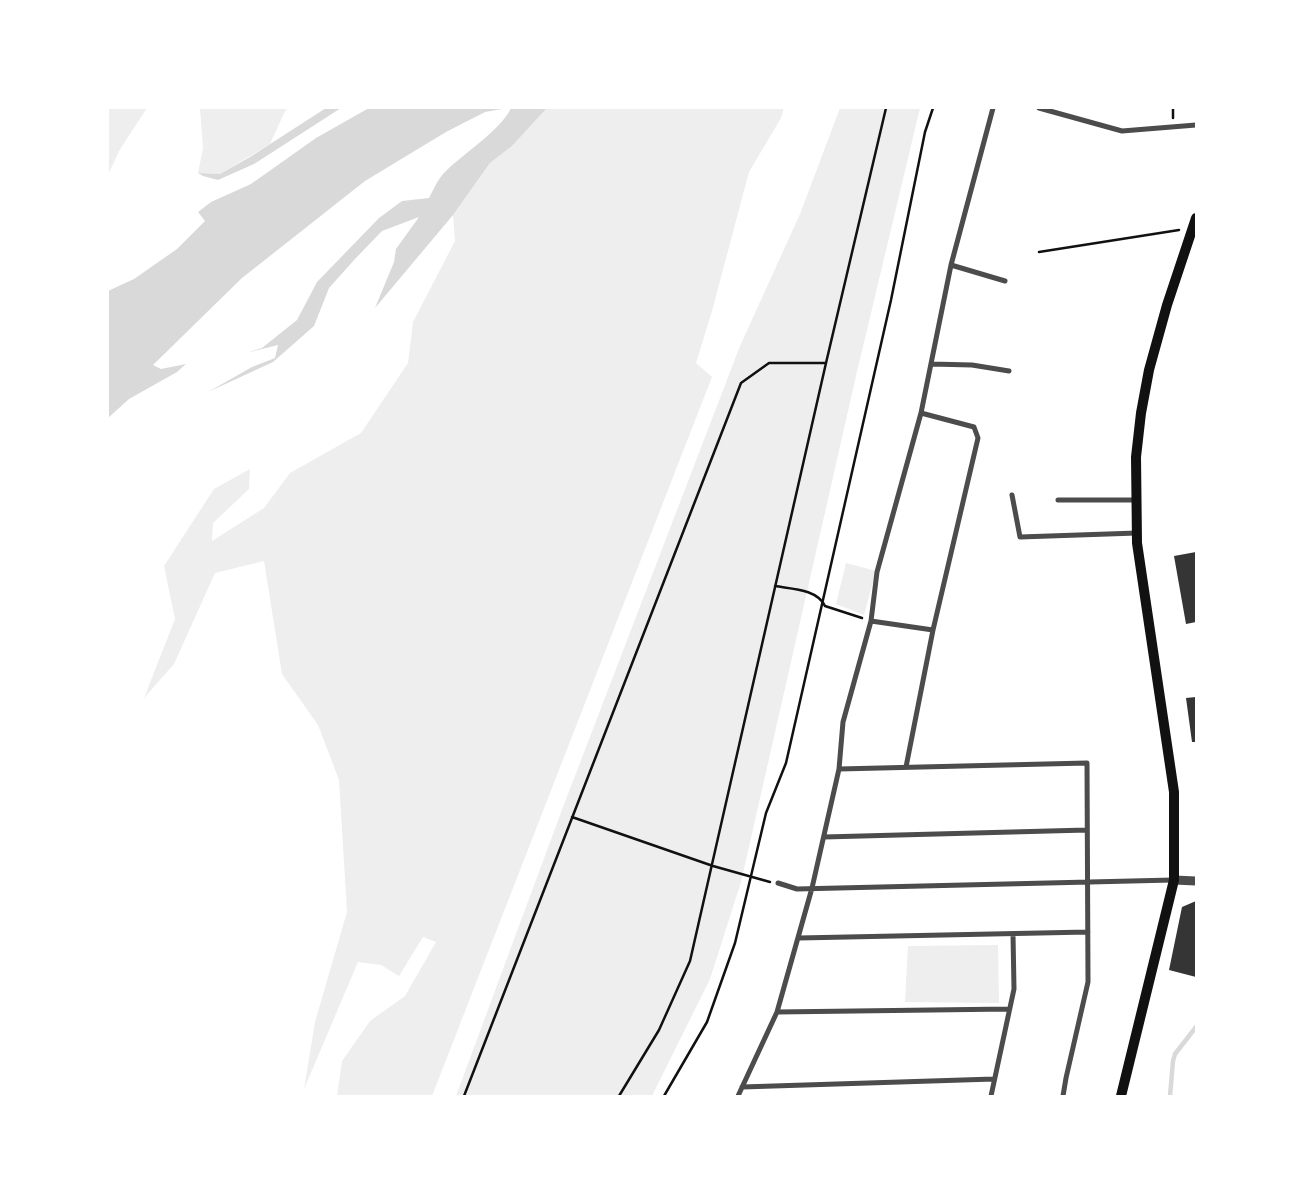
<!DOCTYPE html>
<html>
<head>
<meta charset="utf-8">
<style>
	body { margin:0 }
	#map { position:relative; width:1304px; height:1204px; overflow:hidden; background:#fff; font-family:"Public Sans",sans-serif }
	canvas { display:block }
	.frame { position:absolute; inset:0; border:109px solid #fff; pointer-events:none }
</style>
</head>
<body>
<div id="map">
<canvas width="1304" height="1204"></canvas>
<div class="frame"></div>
</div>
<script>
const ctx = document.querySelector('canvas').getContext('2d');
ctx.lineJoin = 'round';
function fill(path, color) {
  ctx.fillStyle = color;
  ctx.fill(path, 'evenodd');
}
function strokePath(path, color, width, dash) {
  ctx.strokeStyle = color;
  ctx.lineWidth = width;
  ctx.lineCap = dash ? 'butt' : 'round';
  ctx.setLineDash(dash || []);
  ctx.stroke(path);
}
const green = new Path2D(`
	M 108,108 L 147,108 L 119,151 L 108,175 Z
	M 200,108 L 288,108 L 285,111 L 270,144 L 220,174 L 198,173 L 203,148 Z
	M 547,108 L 784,108 L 781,118 L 749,172 L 712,311 L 696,363 L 712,377 L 432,1096 L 337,1096 L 342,1061 L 370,1021 L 405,996 L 436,942 L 423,937 L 399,976 L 381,965 L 358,962 L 304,1089 L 315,1022 L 347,912 L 339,780 L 318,725 L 282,674 L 264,561 L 215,573 L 174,664 L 144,698 L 175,619 L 164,566 L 214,489 L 250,469 L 249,489 L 213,523 L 212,541 L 264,508 L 290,473 L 361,433 L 408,363 L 413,322 L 455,241 L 453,215 L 490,163 L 512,146 Z
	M 840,108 L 920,108 L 856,376 L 741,882 L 710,979 L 652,1096 L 456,1096 L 563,807 L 740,346 L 800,214 Z
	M 846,563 L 876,571 L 864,615 L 836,604 Z
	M 998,945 L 999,1003 L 905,1002 L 908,946 Z`);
const water = new Path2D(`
	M 326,108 L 341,108 L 254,164 L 218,180 L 203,176 L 198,173 L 220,174 L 250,157 Z
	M 369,108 L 508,108 L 485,112 L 446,132 L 365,181 L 242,278 L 153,365 L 161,369 L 186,364 L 177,372 L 129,399 L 108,418 L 108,291 L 134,279 L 177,249 L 205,221 L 198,212 L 211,202 L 251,184 L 316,138 Z
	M 511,108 L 547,108 L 512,146 L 490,163 L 453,215 L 375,308 L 394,262 L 396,249 L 419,217 L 382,231 L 355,259 L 329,288 L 314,326 L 273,362 L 208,392 L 252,367 L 275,358 L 278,345 L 246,353 L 262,348 L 297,320 L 317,282 L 379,218 L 402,201 L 429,198 C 434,189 438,178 446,171 C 464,153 501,130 511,108 Z`);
const stream = new Path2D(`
	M 1170,1096 L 1173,1061 L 1175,1054 L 1196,1027`);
const building = new Path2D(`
	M 1196,552 L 1196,622 L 1186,624 L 1174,556 Z
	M 1196,697 L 1196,742 L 1192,742 L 1186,698 Z
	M 1196,901 L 1196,977 L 1169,970 L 1182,907 Z`);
const path = new Path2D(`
	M 1173,108 L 1173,118
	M 1039,252 L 1179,230
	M 775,586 C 792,589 817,589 825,606 L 862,618
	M 572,817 L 713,866 L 770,882
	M 464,1096 L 741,383 L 769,363 L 826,363
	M 619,1096 L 659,1030 L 690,961 L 826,363 L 886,108
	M 664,1096 L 707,1022 L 735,943 L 766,813 L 786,763 L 891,300 L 925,132 L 933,108`);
const minor = new Path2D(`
	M 1039,108 L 1122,131 L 1196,125
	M 951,265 L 1005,281
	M 931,364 L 972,365 L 1009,371
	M 1012,495 L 1020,537 L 1137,533
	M 1058,500 L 1136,500
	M 871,621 L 933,630
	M 906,767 L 933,630 L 978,438 L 974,427 L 921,413
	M 839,769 L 1087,763 L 1088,982 L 1066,1078 L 1063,1096
	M 824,837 L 1087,830
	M 778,883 L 797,889 L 1173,880
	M 799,938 L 1088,932
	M 777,1012 L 1009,1009
	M 742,1087 L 994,1079
	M 738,1096 L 777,1012 L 812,888 L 839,769 L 843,722 L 871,621 L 877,572 L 921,413 L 951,265 L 993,108
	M 991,1096 L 1014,989 L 1013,934`);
const tertiary = new Path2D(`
	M 1174,880 L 1196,881`);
const secondary = new Path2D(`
	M 1121,1096 L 1174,880 L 1174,792 L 1137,543 L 1136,457 L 1141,413 L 1149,370 L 1167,305 L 1196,218`);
fill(green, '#eee');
fill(water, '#d9d9d9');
strokePath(stream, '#d9d9d9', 4.5);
fill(building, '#353535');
strokePath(path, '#111', 2.5);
strokePath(minor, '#4c4c4c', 5);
strokePath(tertiary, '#4c4c4c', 9);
strokePath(secondary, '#111', 10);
</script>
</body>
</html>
